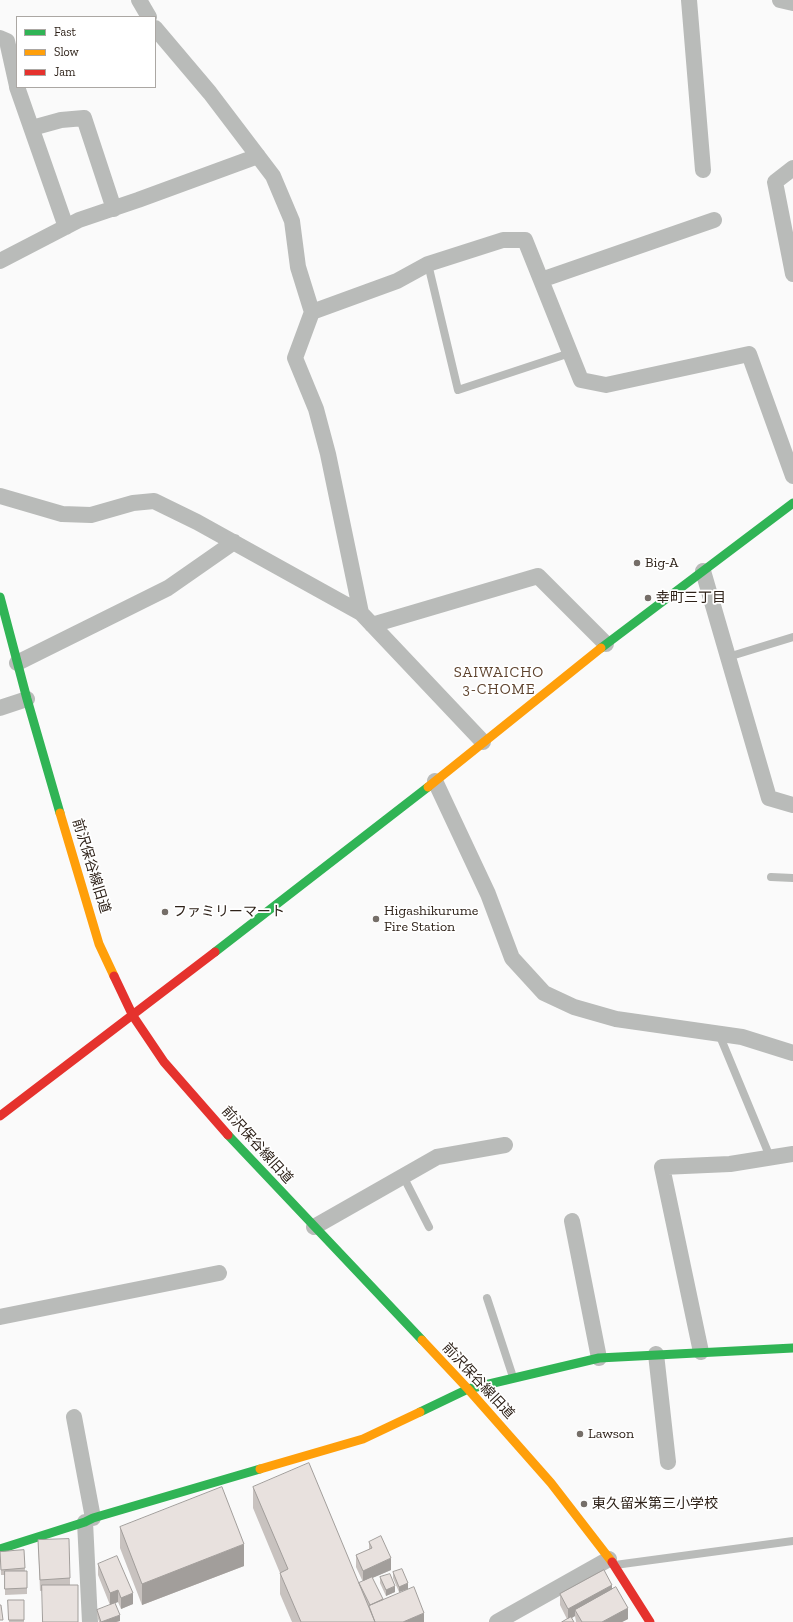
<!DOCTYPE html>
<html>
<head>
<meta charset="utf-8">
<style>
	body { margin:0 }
	#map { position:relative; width:793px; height:1622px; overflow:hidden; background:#fafafa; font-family:"Zilla Slab",serif }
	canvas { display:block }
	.legend { position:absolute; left:16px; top:16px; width:140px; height:72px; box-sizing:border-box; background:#fff; border:1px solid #aba7a3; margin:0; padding:5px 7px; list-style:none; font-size:12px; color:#2e2219 }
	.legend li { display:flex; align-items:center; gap:8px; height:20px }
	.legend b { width:20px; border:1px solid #aba7a3 }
</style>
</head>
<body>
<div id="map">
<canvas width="793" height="1622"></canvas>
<ul class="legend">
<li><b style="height:5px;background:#30b455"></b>Fast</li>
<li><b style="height:5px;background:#ff9f0a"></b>Slow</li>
<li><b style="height:5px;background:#e5322d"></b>Jam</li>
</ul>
</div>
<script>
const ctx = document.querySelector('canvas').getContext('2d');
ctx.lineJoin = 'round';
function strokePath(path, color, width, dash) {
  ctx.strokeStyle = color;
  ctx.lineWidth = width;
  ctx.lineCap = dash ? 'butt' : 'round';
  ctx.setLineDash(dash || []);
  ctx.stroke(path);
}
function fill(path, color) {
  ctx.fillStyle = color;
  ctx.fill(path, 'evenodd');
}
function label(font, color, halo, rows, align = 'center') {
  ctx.font = font + ' "Zilla Slab","Noto Sans JP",serif';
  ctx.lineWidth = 3.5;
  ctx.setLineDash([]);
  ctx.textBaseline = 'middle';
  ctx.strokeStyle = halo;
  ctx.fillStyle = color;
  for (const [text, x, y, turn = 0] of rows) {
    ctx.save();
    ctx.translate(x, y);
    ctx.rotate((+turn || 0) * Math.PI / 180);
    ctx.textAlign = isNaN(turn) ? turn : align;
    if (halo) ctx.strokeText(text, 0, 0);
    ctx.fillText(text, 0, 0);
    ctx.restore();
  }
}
const lane = new Path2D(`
	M 428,264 L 458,390 L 570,353
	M 728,657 L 793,637
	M 771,877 L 793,878
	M 719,1034 L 770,1157
	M 403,1176 L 429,1227
	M 487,1298 L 513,1377
	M 615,1565 L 793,1541`);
const street = new Path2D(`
	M 139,0 L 149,17
	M 689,0 L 703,170
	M 780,0 L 793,3
	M 155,28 L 210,93 L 273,176 L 292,221 L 298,267 L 312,312 L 295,358 L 316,409 L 328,454 L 361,613
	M 0,38 L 7,41 L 17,86
	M 17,87 L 66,227
	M 32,128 L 61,120 L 84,118 L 114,209
	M 793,168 L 775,182 L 793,274
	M 714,220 L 541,280 L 581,380 L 606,385 L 749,354 L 793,476
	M 0,261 L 79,220 L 138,200 L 258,156
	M 312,312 L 397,281 L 428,264 L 503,240 L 525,240 L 541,280
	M 0,496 L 62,514 L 91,515 L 133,503 L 154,501 L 197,522 L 361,613 L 483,742
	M 703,571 L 769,798 L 793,805
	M 372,625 L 538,576 L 606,644
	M 17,663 L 168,588 L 234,542
	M 0,708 L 27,699
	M 435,781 L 488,894 L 512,958 L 544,993 L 574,1007 L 616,1019 L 742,1037 L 793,1053
	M 572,1221 L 599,1358
	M 314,1227 L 437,1157 L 505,1145
	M 0,1317 L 219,1273
	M 701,1352 L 662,1167 L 730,1164 L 793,1154
	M 656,1354 L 668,1462
	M 74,1417 L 93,1518
	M 85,1522 L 90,1622
	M 497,1622 L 609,1559`);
const fast = new Path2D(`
	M 0,597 L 27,699 L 60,813
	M 601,648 L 793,503
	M 215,952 L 428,787
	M 228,1135 L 422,1340
	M 420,1412 L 468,1389 L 599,1358 L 793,1348
	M 0,1549 L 85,1522 L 93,1518 L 260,1469`);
const slow = new Path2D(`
	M 428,787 L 601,648
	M 60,813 L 99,944 L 114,976
	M 422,1340 L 468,1389 L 551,1483 L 612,1562
	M 260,1469 L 363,1439 L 420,1412`);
const jam = new Path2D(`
	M 114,976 L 133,1016 L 164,1062 L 228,1135
	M 0,1116 L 215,952
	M 612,1562 L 650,1622`);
const wall = new Path2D(`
	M 253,1487 L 359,1584 L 363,1582 L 356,1567 L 356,1555 L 369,1550 L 369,1542 L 391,1570 L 372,1578 L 383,1600 L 424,1622 L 292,1622 L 280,1594 L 280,1573 L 253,1508 Z
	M 120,1527 L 244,1566 L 142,1605 L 120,1548 Z
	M 38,1540 L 70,1578 L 70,1585 L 40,1591 Z
	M 24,1550 L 25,1571 L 27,1571 L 27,1594 L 5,1595 L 5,1575 L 1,1575 L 0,1552 Z
	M 98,1564 L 133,1604 L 121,1609 L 118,1602 L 110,1605 L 98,1575 Z
	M 393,1572 L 408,1589 L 399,1592 L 393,1578 Z
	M 380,1577 L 395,1592 L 386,1596 L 380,1583 Z
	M 612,1589 L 628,1619 L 622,1622 L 576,1622 L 575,1616 L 572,1618 L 567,1619 L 560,1605 L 560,1594 Z
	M 8,1600 L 24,1600 L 24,1622 L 9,1622 Z
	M 97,1610 L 120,1621 L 116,1622 L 99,1622 L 97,1615 Z`);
const shadedWall = new Path2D(`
	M 244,1544 L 244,1566 L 142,1605 L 142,1584 Z
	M 391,1558 L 391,1570 L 363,1582 L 363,1571 Z
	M 408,1583 L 408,1589 L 399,1592 L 399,1587 Z
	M 612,1585 L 612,1596 L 575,1610 L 575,1616 L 568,1620 L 568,1609 Z
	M 395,1586 L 395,1592 L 386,1596 L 386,1590 Z
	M 118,1590 L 118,1602 L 110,1605 L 110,1593 Z
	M 133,1593 L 133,1604 L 121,1609 L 121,1598 Z
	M 628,1608 L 628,1619 L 622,1622 L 602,1622 Z
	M 424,1613 L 424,1622 L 403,1622 Z
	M 120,1615 L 120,1621 L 116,1622 L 101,1622 Z`);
const building = new Path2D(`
	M 309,1463 L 375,1622 L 301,1622 L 280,1573 L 288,1569 L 253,1487 Z
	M 222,1487 L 244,1544 L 142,1584 L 120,1527 Z
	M 381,1536 L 391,1558 L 363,1571 L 356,1555 L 372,1548 L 369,1542 Z
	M 69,1539 L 70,1578 L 40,1580 L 38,1540 Z
	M 24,1550 L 25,1568 L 1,1570 L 0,1552 Z
	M 117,1556 L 133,1593 L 121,1598 L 118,1590 L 110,1593 L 98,1564 Z
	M 402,1569 L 408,1583 L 399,1587 L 393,1572 Z
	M 604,1570 L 612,1585 L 568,1609 L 560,1594 Z
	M 5,1571 L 27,1571 L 27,1588 L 5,1589 Z
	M 390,1574 L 395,1586 L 386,1590 L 380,1577 Z
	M 372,1577 L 383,1599 L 370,1605 L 359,1583 Z
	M 42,1585 L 78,1585 L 78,1622 L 43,1622 Z
	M 414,1587 L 424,1613 L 403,1622 L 375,1622 L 369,1606 Z
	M 616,1587 L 628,1608 L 602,1622 L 582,1622 L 575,1610 Z
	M 8,1600 L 24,1600 L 24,1620 L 9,1620 Z
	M 115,1603 L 120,1615 L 101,1622 L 97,1610 Z
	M 0,1605 L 1,1605 L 3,1620 L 0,1620 Z
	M 571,1617 L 574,1622 L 562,1622 Z`);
const markers = [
	[637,563,4,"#756e68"],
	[648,598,4,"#756e68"],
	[165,912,4,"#756e68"],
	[376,919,4,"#756e68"],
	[580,1434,4,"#756e68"],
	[584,1504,4,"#756e68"]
];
const poiNames = [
	["Big-A",645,563],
	["幸町三丁目",656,598],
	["Higashikurume",384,911],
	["Fire Station",384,927],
	["ファミリーマート",173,912],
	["Lawson",588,1434],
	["東久留米第三小学校",592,1504]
];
const streetNames = [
	["前沢保谷線旧道",91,866,73],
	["前沢保谷線旧道",257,1145,48],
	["前沢保谷線旧道",478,1381,47]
];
const neighbourhoodNames = [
	["SAIWAICHO",499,673],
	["3-CHOME",499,690]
];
strokePath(lane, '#b9bbb9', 8);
strokePath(street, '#b9bbb9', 16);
strokePath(fast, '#30b455', 9);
strokePath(slow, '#ff9f0a', 9);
strokePath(jam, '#e5322d', 9);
fill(wall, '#c8c2bf');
fill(shadedWall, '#a29e9b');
fill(building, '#e8e1de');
strokePath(building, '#a29e9b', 1);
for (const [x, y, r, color] of markers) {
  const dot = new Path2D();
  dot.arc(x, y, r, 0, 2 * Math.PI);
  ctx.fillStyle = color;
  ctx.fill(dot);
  strokePath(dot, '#fff', 1.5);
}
label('14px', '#2e2219', '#fff', poiNames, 'left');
label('14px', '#2e2219', '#fff', streetNames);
ctx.letterSpacing = '1px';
label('15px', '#5e432e', '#fff', neighbourhoodNames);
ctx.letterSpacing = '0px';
</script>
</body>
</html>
